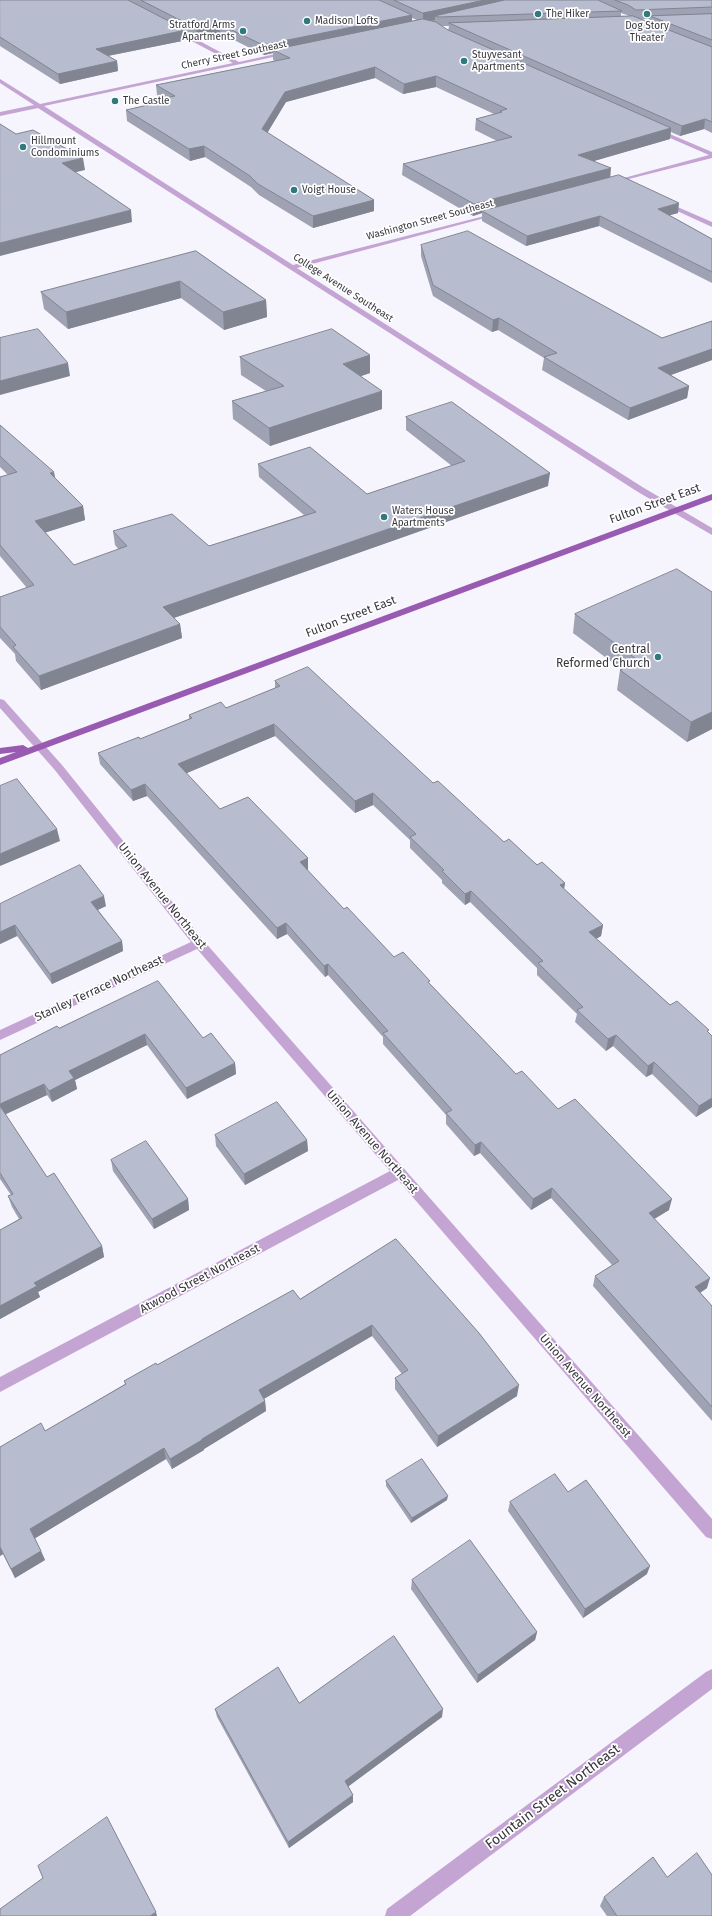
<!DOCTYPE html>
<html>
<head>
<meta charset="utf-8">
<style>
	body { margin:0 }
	canvas { display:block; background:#f6f4fc }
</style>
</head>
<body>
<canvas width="712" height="1916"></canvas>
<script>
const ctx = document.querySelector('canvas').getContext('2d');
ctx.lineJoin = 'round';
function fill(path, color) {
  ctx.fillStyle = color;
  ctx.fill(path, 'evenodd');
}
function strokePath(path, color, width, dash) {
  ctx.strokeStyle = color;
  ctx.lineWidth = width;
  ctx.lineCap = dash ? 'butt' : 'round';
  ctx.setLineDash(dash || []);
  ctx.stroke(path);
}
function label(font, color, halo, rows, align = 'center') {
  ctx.font = font + ' "Fira Sans",sans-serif';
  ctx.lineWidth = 3.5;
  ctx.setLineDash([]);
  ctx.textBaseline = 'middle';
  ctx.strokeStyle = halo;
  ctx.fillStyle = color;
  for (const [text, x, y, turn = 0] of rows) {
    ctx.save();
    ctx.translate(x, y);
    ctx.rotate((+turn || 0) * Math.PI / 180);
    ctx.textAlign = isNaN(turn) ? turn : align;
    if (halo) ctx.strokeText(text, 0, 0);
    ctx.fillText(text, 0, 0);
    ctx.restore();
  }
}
const minor = new Path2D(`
	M 171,28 L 175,28 L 239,62 L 289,51 L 292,53 L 44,106 L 293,265 L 500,212 L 500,214 L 297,268 L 644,488 L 712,528 L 712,535 L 638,492 L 38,108 L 0,116 L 0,112 L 34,105 L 0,83 L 0,79 L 40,104 L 233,63 L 171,30 Z
	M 654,129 L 658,129 L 712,152 L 712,158 L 609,184 L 609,182 L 709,155 L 654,131 Z
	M 662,202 L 666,202 L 712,222 L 712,227 L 662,204 Z
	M 0,699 L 4,700 L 62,765 L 203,940 L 712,1519 L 712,1539 L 706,1537 L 398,1180 L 0,1392 L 0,1377 L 390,1171 L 197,949 L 0,1040 L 0,1030 L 191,942 L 54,769 L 0,708 Z
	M 712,1669 L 712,1689 L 410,1916 L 385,1916 L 387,1909 L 706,1672 Z`);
const major = new Path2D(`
	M 712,494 L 712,500 L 0,765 L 0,758 L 16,752 L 0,754 L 0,748 L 23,745 L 28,748 Z`);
const wall = new Path2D(`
	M 0,0 L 712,0 L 712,133 L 704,129 L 680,136 L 671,132 L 670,139 L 593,161 L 610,178 L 678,213 L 669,215 L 712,239 L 712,283 L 599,226 L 526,246 L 482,221 L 482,213 L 473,216 L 402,175 L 403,164 L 497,141 L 475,130 L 476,119 L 494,114 L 436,87 L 403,94 L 375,78 L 286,102 L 267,133 L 374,200 L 374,211 L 313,228 L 259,195 L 251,187 L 205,157 L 190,161 L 127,121 L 126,110 L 144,106 L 144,103 L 163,99 L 157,95 L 156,85 L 275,61 L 273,60 L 273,53 L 264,55 L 220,33 L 197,38 L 186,33 L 187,40 L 108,56 L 117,61 L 118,71 L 60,84 L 0,46 ZM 621,13 L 627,15 L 629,16 L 621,16 ZM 412,18 L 417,20 L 412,21 ZM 641,19 L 649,19 L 649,22 ZM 442,26 L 449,26 L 448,31 Z
	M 421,245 L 662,338 L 712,321 L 712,360 L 671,375 L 689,386 L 687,398 L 628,420 L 542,370 L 544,358 L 498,330 L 492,332 L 433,296 L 421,256 Z
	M 196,251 L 266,300 L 267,317 L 224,330 L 181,298 L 68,329 L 44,309 L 41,292 Z
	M 240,357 L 370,373 L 361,376 L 382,409 L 270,446 L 233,419 L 232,401 L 266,391 L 241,375 Z
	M 406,417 L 548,486 L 174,618 L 180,624 L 182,638 L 41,690 L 16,661 L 15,654 L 0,638 L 0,597 L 27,588 L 0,556 L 0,477 L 8,475 L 0,467 L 0,425 L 83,506 L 85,520 L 45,532 L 74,565 L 119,550 L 115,545 L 113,531 L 209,546 L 304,515 L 259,477 L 258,464 L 367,494 L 452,466 L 406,430 Z
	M 712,592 L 712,729 L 687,742 L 617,690 L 620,670 L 621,669 L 573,633 L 575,614 Z
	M 275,681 L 433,783 L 504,842 L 565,883 L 564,889 L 603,925 L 601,936 L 596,939 L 670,1005 L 708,1032 L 712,1107 L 696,1117 L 652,1074 L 646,1077 L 613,1046 L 606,1051 L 575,1022 L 577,1014 L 537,975 L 537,968 L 470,902 L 465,905 L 442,883 L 442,880 L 410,848 L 410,840 L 373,805 L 355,813 L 275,736 L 186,773 L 220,809 L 308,858 L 308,870 L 307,870 L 344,909 L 394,957 L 430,984 L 516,1074 L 558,1109 L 669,1210 L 654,1219 L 707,1288 L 700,1293 L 712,1306 L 712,1421 L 593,1286 L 595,1276 L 612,1265 L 551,1198 L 531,1210 L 480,1153 L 474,1156 L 446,1124 L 446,1115 L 383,1044 L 383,1037 L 328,975 L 325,977 L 287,934 L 277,939 L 147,796 L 133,801 L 100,764 L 98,753 L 140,739 L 189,719 L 189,715 L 226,708 L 275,688 Z
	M 0,904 L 106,906 L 98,910 L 122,941 L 123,951 L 52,984 L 17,936 L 0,944 Z
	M 59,1028 L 203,1038 L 235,1063 L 236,1074 L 187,1099 L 147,1045 L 75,1080 L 77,1089 L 52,1102 L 47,1095 L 5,1114 L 47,1177 L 102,1246 L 104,1257 L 38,1292 L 40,1297 L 0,1319 L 0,1230 L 19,1219 L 12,1207 L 8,1196 L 11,1195 L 0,1179 L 0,1055 Z
	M 215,1135 L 307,1140 L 308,1151 L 245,1185 L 216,1146 Z
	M 111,1160 L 188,1199 L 189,1210 L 154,1229 L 113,1171 Z
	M 396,1239 L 517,1396 L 437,1447 L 395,1389 L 395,1378 L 402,1374 L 372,1336 L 264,1399 L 265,1401 L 266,1411 L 204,1449 L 204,1450 L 172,1469 L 166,1459 L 35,1538 L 45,1560 L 15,1578 L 3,1554 L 0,1556 L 0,1447 L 45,1431 L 125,1384 L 124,1381 L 300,1299 Z
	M 386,1481 L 447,1500 L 411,1523 L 386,1486 Z
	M 568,1492 L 647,1574 L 583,1618 L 508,1511 L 510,1502 Z
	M 412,1580 L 537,1632 L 535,1640 L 477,1683 L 411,1589 Z
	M 299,1703 L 442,1717 L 348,1786 L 353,1795 L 353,1802 L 289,1848 L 217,1717 L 215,1709 Z
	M 667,1877 L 712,1916 L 607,1916 L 600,1906 L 604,1897 Z`);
const shadedWall = new Path2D(`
	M 485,0 L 529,0 L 435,16 L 435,20 L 423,22 L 423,13 Z
	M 412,15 L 412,24 L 273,50 L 273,53 L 264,55 L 263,45 Z
	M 219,24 L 220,33 L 197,38 L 196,28 Z
	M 186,30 L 187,40 L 97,58 L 96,49 Z
	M 117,61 L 118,71 L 60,84 L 58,74 Z
	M 375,67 L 375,78 L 286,102 L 263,140 L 262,129 L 285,92 Z
	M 436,76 L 436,87 L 403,94 L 404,84 Z
	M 705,119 L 704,129 L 680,136 L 682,126 Z
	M 671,128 L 670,139 L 577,166 L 578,155 Z
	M 204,146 L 205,157 L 190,161 L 189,149 Z
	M 83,158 L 85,170 L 64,175 L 62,163 Z
	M 611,168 L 610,180 L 482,211 L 482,213 L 473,216 L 474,204 Z
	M 374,200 L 374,211 L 313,228 L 313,216 Z
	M 679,203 L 678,213 L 657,219 L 658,209 Z
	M 131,210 L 132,222 L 0,256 L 0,243 Z
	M 600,216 L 599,226 L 526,246 L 527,236 Z
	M 180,281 L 181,298 L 68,329 L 66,312 Z
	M 266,300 L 267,317 L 224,330 L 223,312 Z
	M 499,318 L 498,330 L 492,332 L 493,320 Z
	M 712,349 L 712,360 L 657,380 L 658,368 Z
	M 370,355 L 370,373 L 343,382 L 343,364 Z
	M 68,363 L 70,376 L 0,395 L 0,381 Z
	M 689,386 L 687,398 L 628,420 L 630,408 Z
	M 382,391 L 382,409 L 270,446 L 269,428 Z
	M 54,472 L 57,486 L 50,473 Z
	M 550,473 L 548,486 L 165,621 L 163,607 Z
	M 83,506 L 85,520 L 38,535 L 35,521 Z
	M 180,624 L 182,638 L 41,690 L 39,676 Z
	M 712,712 L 712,729 L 687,742 L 691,722 Z
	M 274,724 L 275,736 L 180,776 L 178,764 Z
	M 145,784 L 147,796 L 133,801 L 131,790 Z
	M 373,793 L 373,805 L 355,813 L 355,801 Z
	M 57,829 L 60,841 L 0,866 L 0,854 Z
	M 308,858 L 308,870 L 300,873 L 300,862 Z
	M 565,883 L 563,894 L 560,885 Z
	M 471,891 L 470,902 L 465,905 L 465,894 Z
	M 104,896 L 106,906 L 93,912 L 91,902 Z
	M 286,923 L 287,934 L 277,939 L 277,928 Z
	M 15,925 L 17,936 L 0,944 L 0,932 Z
	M 603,925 L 601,936 L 587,944 L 589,932 Z
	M 122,941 L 123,951 L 52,984 L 50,974 Z
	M 328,964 L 328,975 L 325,977 L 324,966 Z
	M 145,1034 L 147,1045 L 75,1080 L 77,1089 L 52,1102 L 49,1091 L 69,1071 Z
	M 616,1035 L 613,1046 L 606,1051 L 608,1039 Z
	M 654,1062 L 652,1074 L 646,1077 L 648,1066 Z
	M 235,1063 L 236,1074 L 187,1099 L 186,1088 Z
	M 44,1084 L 47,1095 L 2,1116 L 0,1108 L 0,1104 Z
	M 712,1098 L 712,1107 L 696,1117 L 699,1106 Z
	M 307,1140 L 308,1151 L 245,1185 L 244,1174 Z
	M 481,1142 L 480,1153 L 474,1156 L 475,1145 Z
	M 552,1188 L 551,1198 L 531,1210 L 533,1199 Z
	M 188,1199 L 189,1210 L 154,1229 L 152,1219 Z
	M 672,1199 L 669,1210 L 646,1224 L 649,1213 Z
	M 102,1246 L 104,1257 L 38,1292 L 40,1297 L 0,1319 L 0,1306 L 34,1283 Z
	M 710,1278 L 707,1288 L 692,1298 L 695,1287 Z
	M 372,1325 L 372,1336 L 260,1401 L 259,1390 Z
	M 519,1385 L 517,1396 L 437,1447 L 438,1436 Z
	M 265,1401 L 266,1411 L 204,1449 L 204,1450 L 172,1469 L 170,1459 L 202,1439 Z
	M 164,1448 L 166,1459 L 34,1539 L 30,1529 Z
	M 448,1496 L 447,1500 L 411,1523 L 412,1518 Z
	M 0,1547 L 3,1554 L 0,1556 Z
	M 41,1551 L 45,1560 L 15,1578 L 11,1569 Z
	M 650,1566 L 647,1574 L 583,1618 L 585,1609 Z
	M 537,1632 L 535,1640 L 477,1683 L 478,1675 Z
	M 443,1709 L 442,1717 L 345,1789 L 345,1781 Z
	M 353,1795 L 353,1802 L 289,1848 L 288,1842 Z
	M 156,1912 L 157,1916 L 150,1916 Z`);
const building = new Path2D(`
	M 0,0 L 128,0 L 186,30 L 96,49 L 117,61 L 58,74 L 0,37 Z
	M 141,0 L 379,0 L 412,15 L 263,45 L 219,24 L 196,28 Z
	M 394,0 L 485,0 L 423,13 Z
	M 505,0 L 598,0 L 622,11 L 439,17 L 435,16 Z
	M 615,0 L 712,0 L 712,7 L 636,10 L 628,5 Z
	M 712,14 L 712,40 L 650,16 Z
	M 633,16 L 712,47 L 712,122 L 705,119 L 682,126 L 449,23 Z
	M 423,19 L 436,22 L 448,30 L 671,128 L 578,155 L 611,168 L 474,204 L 403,164 L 512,137 L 476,119 L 502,112 L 500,111 L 507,109 L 436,76 L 404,84 L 375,67 L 285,92 L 262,129 L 374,200 L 313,216 L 258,184 L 250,176 L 204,146 L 189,149 L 126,110 L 148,105 L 144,103 L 175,96 L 156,85 L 290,58 L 273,50 Z
	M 0,124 L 16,134 L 33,130 L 83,158 L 62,163 L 131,210 L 0,243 Z
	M 619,175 L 679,203 L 658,209 L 712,239 L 712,272 L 600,216 L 527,236 L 482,211 Z
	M 468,231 L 662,338 L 712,321 L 712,349 L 658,368 L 689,386 L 630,408 L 544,357 L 557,353 L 499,318 L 493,320 L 433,285 L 421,245 Z
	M 196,251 L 266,300 L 223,312 L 180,281 L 66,312 L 41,292 Z
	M 38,329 L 68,363 L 0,381 L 0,338 Z
	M 332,329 L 370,355 L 343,364 L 382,391 L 269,428 L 232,401 L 284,386 L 240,357 Z
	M 452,402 L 550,473 L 163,607 L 180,624 L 39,676 L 13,647 L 16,645 L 0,627 L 0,597 L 34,585 L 0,545 L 0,477 L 17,472 L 0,456 L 0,425 L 54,472 L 50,473 L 83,506 L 35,521 L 74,565 L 127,546 L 113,531 L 172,514 L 209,546 L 316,512 L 258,464 L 310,447 L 367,494 L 465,461 L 406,417 Z
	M 677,569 L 712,592 L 712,712 L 691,722 L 620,670 L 639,661 L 575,614 Z
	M 308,667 L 433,783 L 438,781 L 504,842 L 509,839 L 537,865 L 542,862 L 565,883 L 560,885 L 603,925 L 589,932 L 670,1005 L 677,1001 L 709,1030 L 707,1031 L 712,1036 L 712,1098 L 699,1106 L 654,1062 L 648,1066 L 616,1035 L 608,1039 L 577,1010 L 583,1007 L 538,963 L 543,961 L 471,891 L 465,894 L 442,871 L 444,870 L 410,837 L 416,834 L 373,793 L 355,801 L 274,724 L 178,764 L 220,809 L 248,797 L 308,858 L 300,862 L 344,909 L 347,907 L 394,957 L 403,952 L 430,981 L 428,982 L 516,1074 L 522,1071 L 558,1109 L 575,1099 L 672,1199 L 649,1213 L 710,1278 L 695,1287 L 712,1306 L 712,1407 L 595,1276 L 619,1261 L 552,1188 L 533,1199 L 481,1142 L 475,1145 L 446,1113 L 452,1110 L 383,1033 L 388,1031 L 328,964 L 324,966 L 286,923 L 277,928 L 145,784 L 131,790 L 98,753 L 139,737 L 140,739 L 192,718 L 189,715 L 221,702 L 226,708 L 280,686 L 275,681 Z
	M 17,779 L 57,829 L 0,854 L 0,786 Z
	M 80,865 L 104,896 L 91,902 L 122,941 L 50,974 L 15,925 L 0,932 L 0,904 Z
	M 158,981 L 203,1038 L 211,1033 L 235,1063 L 186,1088 L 145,1034 L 69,1071 L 74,1078 L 49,1091 L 44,1084 L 0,1104 L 0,1055 L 57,1026 L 59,1028 Z
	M 277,1102 L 307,1140 L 244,1174 L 215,1135 Z
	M 0,1106 L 47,1177 L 54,1173 L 102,1246 L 34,1283 L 37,1286 L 0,1306 L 0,1230 L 22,1218 L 8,1196 L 13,1194 L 0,1173 Z
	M 146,1141 L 188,1199 L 152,1219 L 111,1160 Z
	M 396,1239 L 479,1333 L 519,1385 L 438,1436 L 395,1378 L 408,1370 L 372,1325 L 259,1390 L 265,1401 L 202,1439 L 202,1440 L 170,1459 L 164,1448 L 30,1529 L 41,1551 L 11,1569 L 0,1547 L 0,1447 L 41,1423 L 45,1431 L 126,1384 L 124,1381 L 156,1363 L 157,1365 L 293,1290 L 300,1299 Z
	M 422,1459 L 448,1496 L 412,1518 L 386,1481 Z
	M 555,1474 L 568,1492 L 586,1480 L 650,1566 L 585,1609 L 510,1502 Z
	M 470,1540 L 537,1632 L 478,1675 L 412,1580 Z
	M 394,1636 L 443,1709 L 345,1781 L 353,1795 L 288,1842 L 215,1709 L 278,1667 L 299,1703 Z
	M 107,1817 L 156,1912 L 150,1916 L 0,1916 L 0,1909 L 43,1878 L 38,1866 Z
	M 697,1853 L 712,1875 L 712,1916 L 617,1916 L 604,1897 L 653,1857 L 667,1877 Z`);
const markers = [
	[538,14,4,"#30797d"],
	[647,14,4,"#30797d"],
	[307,21,4,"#30797d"],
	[243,31,4,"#30797d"],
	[464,61,4,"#30797d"],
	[115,101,4,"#30797d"],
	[23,147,4,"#30797d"],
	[294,190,4,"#30797d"],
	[384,517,4,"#30797d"],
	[658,657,4,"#30797d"]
];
const farPoinames = [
	["The Hiker",546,14],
	["Madison Lofts",315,21],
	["Stratford Arms",235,25,"right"],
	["Apartments",235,37,"right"],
	["Dog Story",647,26,"center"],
	["Theater",647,38,"center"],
	["Stuyvesant",472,55],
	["Apartments",472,67],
	["The Castle",123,101],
	["Hillmount",31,141],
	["Condominiums",31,153],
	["Voigt House",302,190],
	["Waters House",392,511],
	["Apartments",392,523]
];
const farStreetnames = [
	["Cherry Street Southeast",234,55,-12],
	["Washington Street Southeast",430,220,-15],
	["College Avenue Southeast",343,288,33]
];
const streetNames = [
	["Fulton Street East",655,504,-20],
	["Fulton Street East",351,617,-21],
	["Union Avenue Northeast",162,896,51],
	["Stanley Terrace Northeast",99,989,-25],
	["Union Avenue Northeast",372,1142,49],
	["Atwood Street Northeast",200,1279,-28],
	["Union Avenue Northeast",585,1386,49]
];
const poiNames = [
	["Central",650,650],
	["Reformed Church",650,664]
];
const nearStreetnames = [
	["Fountain Street Northeast",553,1797,-37]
];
fill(minor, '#c4a4d3');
fill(major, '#995bb2');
fill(wall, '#9ea2b2');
fill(shadedWall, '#818491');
fill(building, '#b8bccf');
strokePath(building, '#818491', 1);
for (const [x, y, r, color] of markers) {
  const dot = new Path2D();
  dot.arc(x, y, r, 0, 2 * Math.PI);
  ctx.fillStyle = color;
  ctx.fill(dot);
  strokePath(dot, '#fff', 1.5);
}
label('10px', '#38373e', '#fff', farPoinames, 'left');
label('10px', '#38373e', '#fff', farStreetnames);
label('12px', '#38373e', '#fff', streetNames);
label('12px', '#38373e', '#fff', poiNames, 'right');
label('14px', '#38373e', '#fff', nearStreetnames);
</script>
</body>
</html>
